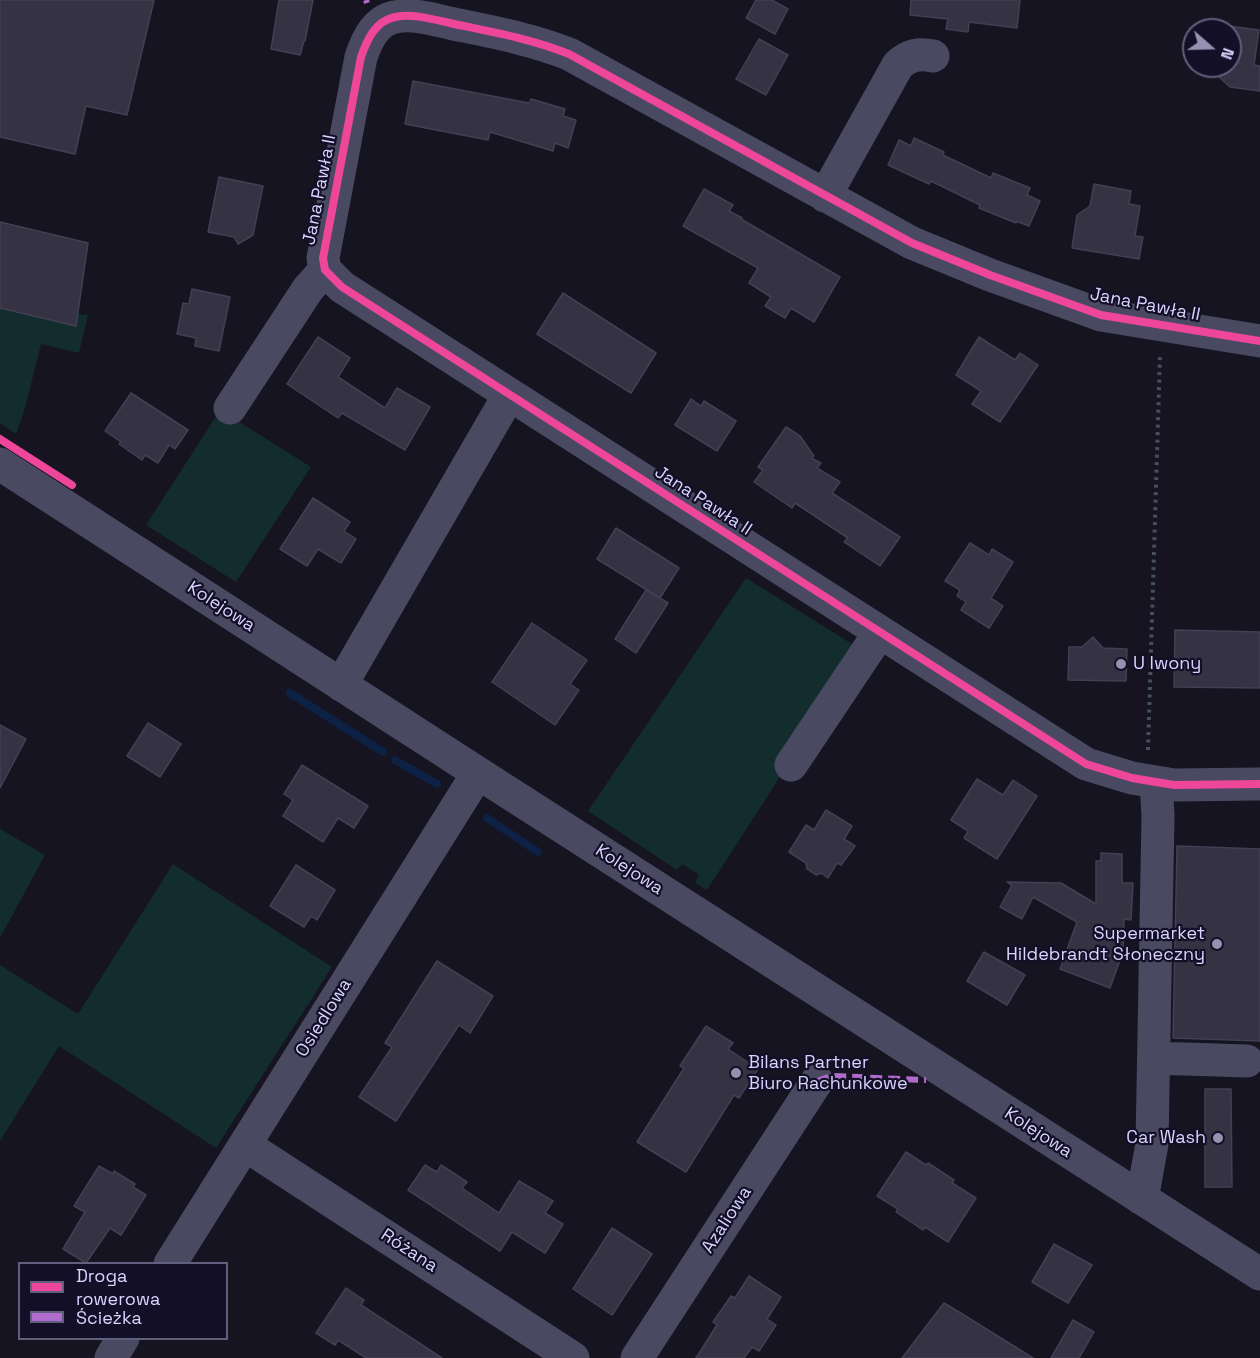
<!DOCTYPE html>
<html>
<head>
<meta charset="utf-8">
<style>
	body { margin:0 }
	#map { position:relative; width:1260px; height:1358px; overflow:hidden; background:#161421; font-family:"Space Grotesk",sans-serif }
	canvas { display:block }
	.legend { position:absolute; left:18px; top:1262px; width:210px; height:78px; box-sizing:border-box; background:#130f26; border:2px solid #625e7d; margin:0; padding:8px 10px; list-style:none; font-size:18px; color:#d9d4ff }
	.legend li { display:flex; align-items:center; gap:12px; height:30px }
	.legend b { width:30px; border:2px solid #625e7d }
	.north { position:absolute; left:1182px; top:18px; width:60px; height:60px; box-sizing:border-box; background:#130f26; border:2px solid #625e7d; border-radius:50%; rotate:110deg; font-size:16px; font-weight:700; line-height:24px; text-align:center; color:#d9d4ff }
	.north::after { content:''; display:block; margin:auto; width:21px; height:27px; background:#9591b1; clip-path:polygon(50% 0,100% 100%,50% 72%,0 100%) }
</style>
</head>
<body>
<div id="map">
<canvas width="1260" height="1358"></canvas>
<ul class="legend">
<li><b style="height:8px;background:#ed469a"></b>Droga rowerowa</li>
<li><b style="height:8px;background:#b06ccc"></b>Ścieżka</li>
</ul>
<div class="north">N</div>
</div>
<script>
const ctx = document.querySelector('canvas').getContext('2d');
ctx.lineJoin = 'round';
function fill(path, color) {
  ctx.fillStyle = color;
  ctx.fill(path, 'evenodd');
}
function strokePath(path, color, width, dash) {
  ctx.strokeStyle = color;
  ctx.lineWidth = width;
  ctx.lineCap = dash ? 'butt' : 'round';
  ctx.setLineDash(dash || []);
  ctx.stroke(path);
}
function label(font, color, halo, rows, align = 'center') {
  ctx.font = font + ' "Space Grotesk",sans-serif';
  ctx.lineWidth = 4.5;
  ctx.setLineDash([]);
  ctx.textBaseline = 'middle';
  ctx.strokeStyle = halo;
  ctx.fillStyle = color;
  for (const [text, x, y, turn = 0] of rows) {
    ctx.save();
    ctx.translate(x, y);
    ctx.rotate((+turn || 0) * Math.PI / 180);
    ctx.textAlign = isNaN(turn) ? turn : align;
    if (halo) ctx.strokeText(text, 0, 0);
    ctx.fillText(text, 0, 0);
    ctx.restore();
  }
}
const green = new Path2D(`
	M 0,308 L 76,326 L 78,314 L 88,315 L 79,353 L 41,344 L 25,408 L 16,434 L 0,423 Z
	M 220,410 L 311,467 L 236,582 L 146,525 Z
	M 746,578 L 852,644 L 848,659 L 787,766 L 707,890 L 695,883 L 699,875 L 682,864 L 677,870 L 588,811 Z
	M 0,829 L 45,855 L 0,938 Z
	M 173,864 L 332,967 L 216,1148 L 59,1046 L 0,1141 L 0,965 L 78,1014 Z`);
const stream = new Path2D(`
	M 290,693 L 383,752
	M 395,760 L 437,784
	M 487,818 L 538,852`);
const building = new Path2D(`
	M 0,0 L 154,0 L 127,115 L 86,106 L 75,154 L 0,137 Z
	M 279,0 L 313,0 L 305,41 L 304,41 L 300,55 L 271,49 Z
	M 756,0 L 772,0 L 788,9 L 775,34 L 746,18 Z
	M 911,0 L 1020,0 L 1017,28 L 969,22 L 968,32 L 946,29 L 948,19 L 910,15 Z
	M 1199,22 L 1259,30 L 1254,65 L 1260,66 L 1260,91 L 1230,87 L 1207,66 L 1230,66 L 1230,30 L 1198,30 Z
	M 759,39 L 788,55 L 766,95 L 736,79 Z
	M 413,81 L 529,103 L 531,99 L 565,109 L 563,116 L 576,120 L 568,148 L 555,143 L 553,151 L 490,132 L 488,140 L 405,124 Z
	M 914,138 L 944,152 L 943,155 L 991,178 L 993,173 L 1030,188 L 1027,195 L 1040,201 L 1029,226 L 1016,221 L 1016,223 L 979,208 L 980,205 L 931,181 L 929,184 L 888,165 L 899,140 L 911,146 Z
	M 219,177 L 263,186 L 253,235 L 238,244 L 234,237 L 208,232 Z
	M 1094,184 L 1131,191 L 1129,204 L 1140,206 L 1135,236 L 1143,237 L 1139,259 L 1072,248 L 1077,215 L 1090,206 Z
	M 704,189 L 733,205 L 729,211 L 742,218 L 741,219 L 840,277 L 814,322 L 791,308 L 785,318 L 765,306 L 771,297 L 749,283 L 758,268 L 683,226 Z
	M 0,222 L 88,243 L 76,326 L 0,308 Z
	M 192,289 L 230,297 L 219,351 L 195,346 L 196,338 L 177,334 L 183,303 L 189,304 Z
	M 563,293 L 656,353 L 631,393 L 537,334 Z
	M 318,337 L 350,358 L 338,377 L 385,408 L 397,388 L 430,407 L 405,450 L 342,413 L 338,418 L 287,384 Z
	M 979,337 L 1015,360 L 1020,353 L 1038,365 L 1000,422 L 972,404 L 981,391 L 956,375 Z
	M 131,393 L 188,430 L 175,449 L 169,445 L 158,463 L 145,455 L 142,460 L 119,444 L 121,442 L 105,431 Z
	M 691,399 L 701,406 L 704,401 L 736,421 L 717,451 L 675,425 Z
	M 786,427 L 800,436 L 814,456 L 811,458 L 821,463 L 817,468 L 840,482 L 832,493 L 900,537 L 880,566 L 844,542 L 848,538 L 795,503 L 792,508 L 754,482 L 763,470 L 758,467 Z
	M 313,498 L 350,522 L 344,531 L 356,539 L 341,563 L 318,549 L 307,566 L 280,549 Z
	M 616,528 L 679,568 L 660,598 L 597,559 Z
	M 970,543 L 989,555 L 992,549 L 1013,562 L 991,598 L 1003,606 L 989,628 L 961,610 L 966,602 L 957,596 L 960,590 L 945,581 Z
	M 646,590 L 668,603 L 636,653 L 615,639 Z
	M 532,623 L 587,660 L 570,684 L 579,690 L 555,725 L 492,682 Z
	M 1175,630 L 1260,632 L 1260,688 L 1174,687 Z
	M 1093,637 L 1103,648 L 1127,649 L 1126,681 L 1068,680 L 1069,647 L 1082,647 Z
	M 148,723 L 181,744 L 160,777 L 127,756 Z
	M 0,725 L 26,739 L 0,788 Z
	M 302,765 L 368,806 L 354,828 L 338,818 L 323,842 L 283,816 L 293,800 L 284,794 Z
	M 977,779 L 1003,795 L 1013,780 L 1037,796 L 997,859 L 964,838 L 968,831 L 951,820 Z
	M 826,810 L 852,826 L 844,839 L 855,846 L 841,865 L 837,863 L 828,878 L 821,873 L 816,875 L 807,869 L 806,863 L 789,852 L 806,825 L 814,830 Z
	M 1177,846 L 1260,849 L 1260,1041 L 1173,1038 Z
	M 1101,853 L 1122,854 L 1122,883 L 1133,883 L 1131,920 L 1124,919 L 1123,952 L 1110,988 L 1060,969 L 1077,922 L 1033,897 L 1022,919 L 1000,907 L 1012,885 L 1007,882 L 1061,883 L 1096,904 L 1096,861 L 1101,861 Z
	M 296,865 L 335,890 L 317,920 L 311,916 L 304,927 L 270,906 Z
	M 984,952 L 1025,975 L 1007,1005 L 967,981 Z
	M 437,961 L 493,996 L 470,1033 L 459,1025 L 396,1121 L 359,1097 L 392,1047 L 385,1043 Z
	M 706,1026 L 733,1043 L 728,1049 L 758,1069 L 739,1098 L 734,1095 L 686,1172 L 637,1142 L 684,1068 L 680,1066 Z
	M 1205,1089 L 1231,1089 L 1232,1187 L 1205,1187 Z
	M 906,1152 L 926,1165 L 928,1163 L 954,1180 L 952,1183 L 976,1198 L 948,1242 L 925,1227 L 923,1230 L 896,1212 L 898,1209 L 877,1196 Z
	M 425,1165 L 437,1172 L 441,1165 L 467,1182 L 462,1188 L 499,1213 L 519,1181 L 553,1201 L 545,1213 L 563,1224 L 545,1253 L 512,1232 L 500,1251 L 408,1190 Z
	M 99,1166 L 113,1174 L 114,1171 L 135,1184 L 133,1187 L 146,1195 L 121,1235 L 110,1228 L 86,1263 L 63,1249 L 85,1212 L 74,1206 Z
	M 612,1228 L 652,1254 L 612,1315 L 573,1289 Z
	M 1054,1244 L 1092,1265 L 1068,1303 L 1032,1282 Z
	M 749,1276 L 781,1297 L 767,1319 L 776,1325 L 759,1351 L 752,1347 L 744,1358 L 696,1358 L 717,1325 L 713,1322 L 731,1296 L 735,1298 Z
	M 346,1288 L 364,1300 L 361,1305 L 442,1358 L 366,1358 L 338,1340 L 335,1345 L 316,1333 Z
	M 944,1303 L 959,1312 L 1033,1358 L 902,1358 Z
	M 1073,1320 L 1094,1332 L 1079,1358 L 1051,1358 Z`);
const path = new Path2D(`
	M 1148,750 L 1160,355`);
const minor = new Path2D(`
	M 825,196 L 898,65 C 909,55 919,53 933,56
	M 1260,341 L 1101,315 L 990,275 L 912,243 L 569,54 C 531,39 493,32 454,24 C 435,20 414,13 395,17 C 375,21 367,40 361,57 L 323,258 L 325,270 L 342,287 L 1086,764 L 1132,778 L 1174,785 L 1260,784
	M 230,408 L 308,289 L 325,270
	M 0,464 L 478,773 L 1260,1274
	M 341,685 L 509,395
	M 791,765 L 880,632
	M 1154,1058 L 1247,1061
	M 245,1145 L 573,1358
	M 1142,1199 L 1152,1144 L 1158,816 L 1156,782
	M 170,1264 L 478,773
	M 111,1358 L 123,1338
	M 637,1358 L 817,1081`);
const quiet = new Path2D(`
	M 366,0 L 367,3
	M 817,1081 L 832,1076 L 926,1080`);
const cycleway = new Path2D(`
	M 1260,341 L 1101,315 L 990,275 L 912,243 L 569,54 C 531,39 493,32 454,24 C 435,20 414,13 395,17 C 375,21 367,40 361,57 L 323,258 L 325,270 L 342,287 L 1086,764 L 1132,778 L 1174,785 L 1260,784
	M 0,439 L 72,485`);
const markers = [
	[1121,664,6,"#9591b1"],
	[1217,944,6,"#9591b1"],
	[736,1073,6,"#9591b1"],
	[1218,1138,6,"#9591b1"]
];
const streetNames = [
	["Jana Pawła II",320,190,-79],
	["Jana Pawła II",1145,305,11],
	["Jana Pawła II",703,501,33],
	["Kolejowa",221,607,33],
	["Kolejowa",629,870,33],
	["Osiedlowa",324,1018,-58],
	["Kolejowa",1038,1133,33],
	["Azaliowa",727,1220,-57],
	["Różana",409,1251,33]
];
const poiNames = [
	["U Iwony",1133,664],
	["Supermarket",1205,934,"right"],
	["Hildebrandt Słoneczny",1205,955,"right"],
	["Bilans Partner",748,1063],
	["Biuro Rachunkowe",748,1084],
	["Car Wash",1206,1138,"right"]
];
fill(green, '#132c2d');
strokePath(stream, '#0d2144', 8);
fill(building, '#343243');
strokePath(building, '#433f54', 1.5);
strokePath(path, '#44505f', 4, [3, 4.5]);
strokePath(minor, '#4a4962', 33);
strokePath(quiet, '#b06ccc', 6, [12, 6]);
strokePath(cycleway, '#ed469a', 8);
for (const [x, y, r, color] of markers) {
  const dot = new Path2D();
  dot.arc(x, y, r, 0, 2 * Math.PI);
  ctx.fillStyle = color;
  ctx.fill(dot);
  strokePath(dot, '#130f26', 2);
}
label('18px', '#d9d4ff', '#130f26', streetNames);
label('18px', '#d9d4ff', '#130f26', poiNames, 'left');
</script>
</body>
</html>
